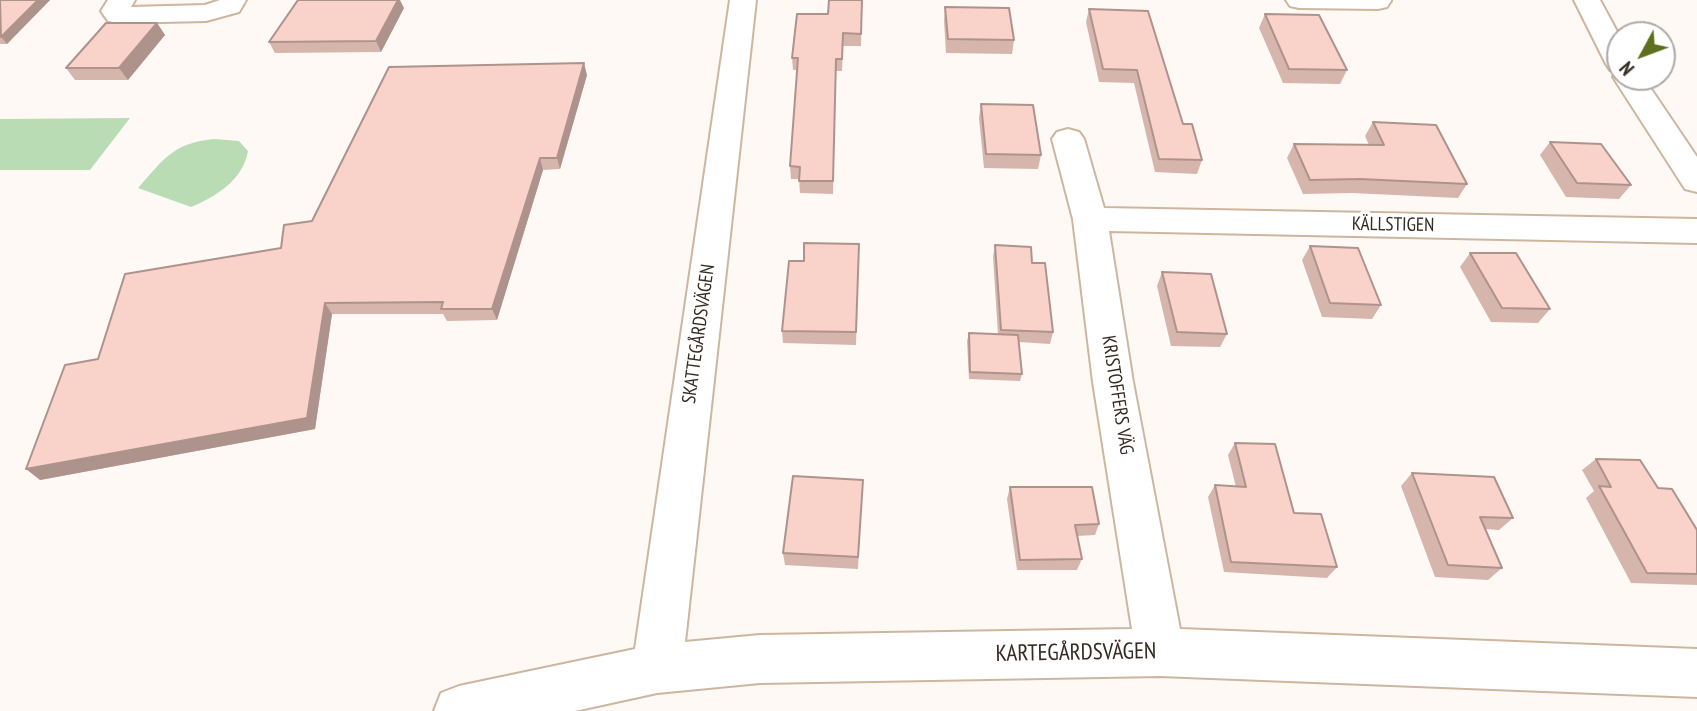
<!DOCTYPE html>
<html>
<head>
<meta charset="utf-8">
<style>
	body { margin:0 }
	#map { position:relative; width:1697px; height:711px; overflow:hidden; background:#fef9f4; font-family:"PT Sans Narrow",sans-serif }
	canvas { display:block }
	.north { position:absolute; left:1606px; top:21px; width:70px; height:70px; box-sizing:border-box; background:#fff; border:2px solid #aeaaa7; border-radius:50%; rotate:229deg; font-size:19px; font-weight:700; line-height:28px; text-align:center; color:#342b22 }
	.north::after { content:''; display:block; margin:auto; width:24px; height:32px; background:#5e6f1d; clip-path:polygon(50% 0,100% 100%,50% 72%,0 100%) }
</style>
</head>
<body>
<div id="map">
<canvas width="1697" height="711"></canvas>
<div class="north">N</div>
</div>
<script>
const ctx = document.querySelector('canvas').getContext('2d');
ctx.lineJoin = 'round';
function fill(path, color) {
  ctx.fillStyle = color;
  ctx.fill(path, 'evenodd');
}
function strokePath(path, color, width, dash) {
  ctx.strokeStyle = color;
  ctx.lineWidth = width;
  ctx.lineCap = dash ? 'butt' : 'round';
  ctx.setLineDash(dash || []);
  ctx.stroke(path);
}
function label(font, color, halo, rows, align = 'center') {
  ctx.font = font + ' "PT Sans Narrow",sans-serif';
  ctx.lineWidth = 7;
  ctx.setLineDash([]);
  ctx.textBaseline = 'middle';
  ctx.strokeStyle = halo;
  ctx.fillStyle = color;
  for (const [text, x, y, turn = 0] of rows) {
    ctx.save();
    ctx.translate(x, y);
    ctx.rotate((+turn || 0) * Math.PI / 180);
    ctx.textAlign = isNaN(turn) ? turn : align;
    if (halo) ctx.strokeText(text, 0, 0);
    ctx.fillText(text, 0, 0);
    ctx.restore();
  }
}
const green = new Path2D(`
	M 130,118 L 90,170 L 0,170 L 0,119 Z
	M 214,139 L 239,141 L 248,151 C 243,180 217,196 191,207 L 138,188 C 164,159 173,143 214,139 Z`);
const minor = new Path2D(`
	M 108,0 L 135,0 L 131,7 L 205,5 L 220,0 L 246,0 L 239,12 L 206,21 L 118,23 L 108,21 L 101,11 Z
	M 730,0 L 756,0 L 685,642 L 760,635 L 1132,629 L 1093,382 L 1073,219 L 1052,139 L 1057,132 L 1068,129 L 1079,132 L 1084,139 L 1104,208 L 1697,219 L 1697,243 L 1109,231 L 1133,382 L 1180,629 L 1697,649 L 1697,697 L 1160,676 L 760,683 L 657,693 L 575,711 L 434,711 L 441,693 L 459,686 L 635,649 Z
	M 1286,0 L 1391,0 L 1391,1 L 1387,7 L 1378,9 L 1299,8 L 1290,6 Z
	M 1574,0 L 1600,0 L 1620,37 L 1620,77 L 1643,77 L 1697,157 L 1697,192 L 1685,189 L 1613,77 L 1617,72 L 1610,70 L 1606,64 Z`);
const wall = new Path2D(`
	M 0,0 L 50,0 L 7,44 L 0,44 Z
	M 862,0 L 861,46 L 843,46 L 842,71 L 836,71 L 833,194 L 800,193 L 799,179 L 791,179 L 790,166 L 797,70 L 793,70 L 792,58 L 828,14 Z
	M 945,7 L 1014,40 L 1012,54 L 946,53 L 944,21 Z
	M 404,8 L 381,52 L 275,53 L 269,42 Z
	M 1089,9 L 1183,124 L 1202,160 L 1197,174 L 1155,172 L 1134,83 L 1099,82 L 1086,22 Z
	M 1265,14 L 1347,70 L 1340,84 L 1283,83 L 1259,28 Z
	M 157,23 L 165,35 L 128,80 L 75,80 L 66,68 Z
	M 587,75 L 560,169 L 543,170 L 497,320 L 447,321 L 443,314 L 332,314 L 315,429 L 40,480 L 98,359 L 281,248 L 312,221 Z
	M 981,104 L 1041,155 L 1038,169 L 984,168 L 979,118 Z
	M 1373,122 L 1467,184 L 1458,198 L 1352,193 L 1303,194 L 1287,158 L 1294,144 L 1369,145 L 1365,136 Z
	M 1550,142 L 1631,185 L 1619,199 L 1566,197 L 1540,155 Z
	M 859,244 L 856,345 L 783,343 L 782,331 L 804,261 Z
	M 995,245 L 1032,263 L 1053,332 L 1050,344 L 1019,342 L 1022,374 L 1020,381 L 969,379 L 967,341 L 969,333 L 998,334 L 993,257 Z
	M 1310,246 L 1381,305 L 1372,319 L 1322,317 L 1302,260 Z
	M 1470,253 L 1550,309 L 1538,323 L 1491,322 L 1460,267 Z
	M 1162,272 L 1227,334 L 1220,347 L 1171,346 L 1157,286 Z
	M 1235,443 L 1294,513 L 1337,567 L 1327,578 L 1224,572 L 1208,497 L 1215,485 L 1236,487 L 1228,455 Z
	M 1596,459 L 1658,488 L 1697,530 L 1697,585 L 1631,583 L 1586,498 L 1594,491 L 1582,470 Z
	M 1412,473 L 1513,518 L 1499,530 L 1485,529 L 1502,568 L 1488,580 L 1435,577 L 1401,486 Z
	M 1010,487 L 1099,524 L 1095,535 L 1077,536 L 1082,559 L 1077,570 L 1017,570 L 1007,499 Z
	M 862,493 L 858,569 L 785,565 L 783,553 Z`);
const shadedWall = new Path2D(`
	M 38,0 L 50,0 L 7,44 L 1,37 Z
	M 398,0 L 400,0 L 404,8 L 381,52 L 376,41 Z
	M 157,23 L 165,35 L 128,80 L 119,68 Z
	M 584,63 L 587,75 L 560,169 L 557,158 Z
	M 540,158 L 543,170 L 497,320 L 492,309 Z
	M 325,303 L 332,314 L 315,429 L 40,480 L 26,469 Z`);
const building = new Path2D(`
	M 0,0 L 38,0 L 1,37 Z
	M 298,0 L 398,0 L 376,41 L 269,42 Z
	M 829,0 L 862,0 L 861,34 L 843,33 L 842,59 L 836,59 L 833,181 L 799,181 L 800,167 L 790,166 L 798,58 L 792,58 L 797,14 L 828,14 Z
	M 945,7 L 1009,8 L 1014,40 L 948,39 Z
	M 1089,9 L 1148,11 L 1183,124 L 1192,124 L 1202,160 L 1159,159 L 1137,70 L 1103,69 Z
	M 1265,14 L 1319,15 L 1347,70 L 1289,69 Z
	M 106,23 L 157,23 L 119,68 L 66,68 Z
	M 584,63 L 557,158 L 540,158 L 492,309 L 441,309 L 443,302 L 325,303 L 307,418 L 26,469 L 65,365 L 98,359 L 125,274 L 281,248 L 284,225 L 312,221 L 389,67 Z
	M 981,104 L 1033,105 L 1041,155 L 986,154 Z
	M 1373,122 L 1436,125 L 1467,184 L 1360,179 L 1310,180 L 1294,144 L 1384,145 Z
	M 1550,142 L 1601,144 L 1631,185 L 1577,183 Z
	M 804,243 L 859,244 L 856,332 L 782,331 L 789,261 L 804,261 Z
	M 995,245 L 1031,247 L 1032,263 L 1045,263 L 1053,332 L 1001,330 Z
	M 1310,246 L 1358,248 L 1381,305 L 1330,303 Z
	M 1470,253 L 1516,253 L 1550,309 L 1502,308 Z
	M 1162,272 L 1211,274 L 1227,334 L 1177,332 Z
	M 969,333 L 1018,335 L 1022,374 L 970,372 Z
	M 1235,443 L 1275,444 L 1294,513 L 1321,514 L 1337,567 L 1231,562 L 1215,485 L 1246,487 Z
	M 1596,459 L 1640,460 L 1658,488 L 1672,489 L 1697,530 L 1697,574 L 1647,573 L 1599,486 L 1611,487 Z
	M 1412,473 L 1494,477 L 1513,518 L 1480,517 L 1502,568 L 1448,565 Z
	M 793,476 L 863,480 L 858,557 L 783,553 Z
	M 1010,487 L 1092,487 L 1099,524 L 1075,525 L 1082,559 L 1020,560 Z`);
const streetNames = [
	["KÄLLSTIGEN",1393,225,1],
	["SKATTEGÅRDSVÄGEN",699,334,-82],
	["KRISTOFFERS VÄG",1117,395,81]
];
const nearStreetnames = [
	["KARTEGÅRDSVÄGEN",1076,653,-1]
];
fill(green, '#b9dcb4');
strokePath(minor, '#cdb69f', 4);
fill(minor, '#fff');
fill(wall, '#d6b5ad');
fill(shadedWall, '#ae938d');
fill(building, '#f9d2c9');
strokePath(building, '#ae938d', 2);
label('19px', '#342b22', '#fff', streetNames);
label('23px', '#342b22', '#fff', nearStreetnames);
</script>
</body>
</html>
